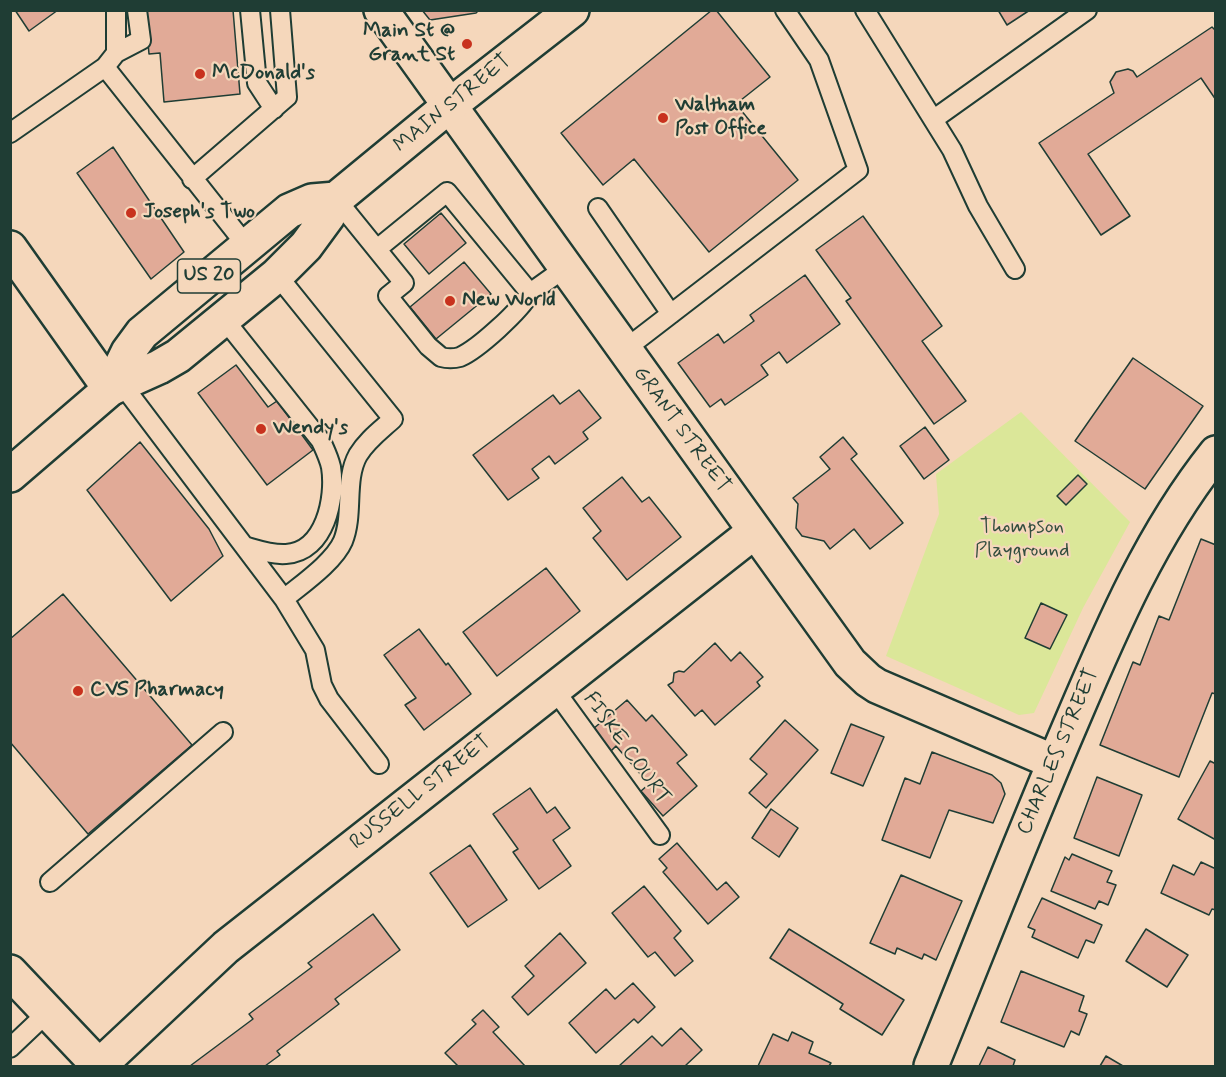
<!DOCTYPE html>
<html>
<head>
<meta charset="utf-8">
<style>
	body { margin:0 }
	#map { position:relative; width:1226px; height:1077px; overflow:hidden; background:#f5d7bb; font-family:Mynerve,sans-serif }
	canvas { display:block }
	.frame { position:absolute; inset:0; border:12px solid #1f3d34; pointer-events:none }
</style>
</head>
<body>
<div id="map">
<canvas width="1226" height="1077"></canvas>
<div class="frame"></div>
</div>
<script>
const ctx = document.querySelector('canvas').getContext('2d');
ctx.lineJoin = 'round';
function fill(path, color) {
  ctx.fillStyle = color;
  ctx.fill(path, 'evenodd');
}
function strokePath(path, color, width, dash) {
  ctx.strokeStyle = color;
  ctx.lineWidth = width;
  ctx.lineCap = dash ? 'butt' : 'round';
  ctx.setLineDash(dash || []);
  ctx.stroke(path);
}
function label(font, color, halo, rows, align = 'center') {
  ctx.font = font + ' Mynerve,sans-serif';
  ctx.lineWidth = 4.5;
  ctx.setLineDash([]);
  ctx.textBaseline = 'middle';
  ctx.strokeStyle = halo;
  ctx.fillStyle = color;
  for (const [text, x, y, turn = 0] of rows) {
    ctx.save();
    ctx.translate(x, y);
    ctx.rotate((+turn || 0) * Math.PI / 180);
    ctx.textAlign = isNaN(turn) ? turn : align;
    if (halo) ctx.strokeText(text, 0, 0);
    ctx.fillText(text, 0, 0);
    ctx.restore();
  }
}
const green = new Path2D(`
	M 1021,412 L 1130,522 L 1083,608 L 1034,713 L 1019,715 L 886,656 L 939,514 L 936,474 Z`);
const building = new Path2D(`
	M 15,10 L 58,10 L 29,31 Z
	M 145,10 L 233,10 L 240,94 L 164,102 L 160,53 L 149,54 Z
	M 422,10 L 479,10 L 476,13 L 430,20 Z
	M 712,10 L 716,10 L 770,77 L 736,104 L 798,180 L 709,252 L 634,159 L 603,185 L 561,133 Z
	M 998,10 L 1030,10 L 1007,25 Z
	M 1212,27 L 1216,31 L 1216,100 L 1201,78 L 1088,154 L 1130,216 L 1101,235 L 1039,143 L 1114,93 L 1110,82 L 1116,72 L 1128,69 L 1133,71 L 1137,77 Z
	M 113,147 L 184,252 L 151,279 L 77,173 Z
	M 441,213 L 466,243 L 429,274 L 404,244 Z
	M 863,216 L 942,326 L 922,341 L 966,401 L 934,424 L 846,301 L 851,298 L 816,250 Z
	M 464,262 L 491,294 L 436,339 L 410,307 Z
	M 805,275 L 840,324 L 787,363 L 779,352 L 761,365 L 768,375 L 725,405 L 721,399 L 710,407 L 678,363 L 718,334 L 724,343 L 754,321 L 750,315 Z
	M 1133,358 L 1203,406 L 1145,489 L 1075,441 Z
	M 236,365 L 268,407 L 277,401 L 313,450 L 267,485 L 198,393 Z
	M 579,390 L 601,418 L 583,432 L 588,439 L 555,464 L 549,456 L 532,469 L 539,478 L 508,500 L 473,455 L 553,395 L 560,404 Z
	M 925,427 L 949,460 L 924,479 L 900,446 Z
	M 843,437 L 857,454 L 851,459 L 903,523 L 870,549 L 854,529 L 830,549 L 824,541 L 802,536 L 796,528 L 798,504 L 793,498 L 830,469 L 820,457 Z
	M 140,442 L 209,529 L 223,556 L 171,601 L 87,490 Z
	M 1078,475 L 1087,484 L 1066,505 L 1057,496 Z
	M 622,477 L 642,502 L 649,497 L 681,537 L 627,580 L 593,538 L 601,531 L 583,508 Z
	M 1201,539 L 1216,545 L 1216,694 L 1212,693 L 1179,777 L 1100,745 L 1133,662 L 1140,665 L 1159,616 L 1169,620 Z
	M 546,568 L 580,611 L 497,676 L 463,632 Z
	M 63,594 L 192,745 L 88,834 L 10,742 L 10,639 Z
	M 1041,603 L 1067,615 L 1050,649 L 1025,638 Z
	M 419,629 L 446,665 L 448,663 L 471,694 L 424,730 L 405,705 L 416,698 L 384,655 Z
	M 715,643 L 731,661 L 740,652 L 763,677 L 757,682 L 760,686 L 715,725 L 702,710 L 695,716 L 668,685 L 673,682 L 674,673 L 679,671 L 684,672 Z
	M 627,700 L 646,721 L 652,715 L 687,755 L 677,763 L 697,786 L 663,816 L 641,791 L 649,784 L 616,746 L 611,751 L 593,729 Z
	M 785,720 L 818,750 L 766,808 L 749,793 L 767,774 L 750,759 Z
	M 851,724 L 884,737 L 863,786 L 831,773 Z
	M 932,752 L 992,775 L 1001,783 L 1005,794 L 993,823 L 949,810 L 930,858 L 882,840 L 905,778 L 920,784 Z
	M 1210,761 L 1216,764 L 1216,840 L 1178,819 Z
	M 1097,777 L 1142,795 L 1119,856 L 1074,838 Z
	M 530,788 L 547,813 L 555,807 L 570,828 L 553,840 L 571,866 L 539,889 L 513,852 L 518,849 L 493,814 Z
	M 771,809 L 798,828 L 779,857 L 752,838 Z
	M 677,843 L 717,890 L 726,882 L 739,897 L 708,924 L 663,872 L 667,868 L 659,859 Z
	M 470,845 L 507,900 L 468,927 L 430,873 Z
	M 1072,854 L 1112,871 L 1107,882 L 1116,885 L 1108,905 L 1099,901 L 1095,909 L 1051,891 L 1065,857 L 1069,860 Z
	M 1201,862 L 1216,869 L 1216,910 L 1212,909 L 1209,915 L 1161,893 L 1173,865 L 1194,875 Z
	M 901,875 L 962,901 L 936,960 L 924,954 L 922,959 L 897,948 L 895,954 L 870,943 Z
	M 644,886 L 681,931 L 674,938 L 693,961 L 675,976 L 655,952 L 648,957 L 612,913 Z
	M 1042,898 L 1102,925 L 1094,943 L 1086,940 L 1078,958 L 1032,937 L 1035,930 L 1028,927 Z
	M 373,914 L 400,950 L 335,999 L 339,1004 L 277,1051 L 280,1055 L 265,1066 L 190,1066 L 253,1019 L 249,1014 L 312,967 L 308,963 Z
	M 789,929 L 904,1000 L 882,1035 L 840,1009 L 843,1004 L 770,958 Z
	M 1146,929 L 1188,955 L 1167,987 L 1126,961 Z
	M 560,933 L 586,963 L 528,1015 L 512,997 L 534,976 L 525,966 Z
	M 1021,971 L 1084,996 L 1079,1011 L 1087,1014 L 1079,1035 L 1071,1031 L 1064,1047 L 1001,1022 Z
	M 633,983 L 655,1007 L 638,1023 L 634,1019 L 596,1053 L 569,1023 L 606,989 L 615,999 Z
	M 483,1010 L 499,1027 L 493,1032 L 525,1066 L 458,1066 L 445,1053 L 476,1024 L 472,1020 Z
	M 681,1028 L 702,1050 L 685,1066 L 619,1066 L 652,1036 L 662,1046 Z
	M 792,1032 L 813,1042 L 809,1053 L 831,1063 L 829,1066 L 758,1066 L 773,1034 L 788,1041 Z
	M 988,1047 L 1015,1060 L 1013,1066 L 1015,1066 L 979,1066 Z
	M 1106,1056 L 1123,1066 L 1100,1066 Z`);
const lane = new Path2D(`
	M 250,10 L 257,83 L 274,109
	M 865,10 L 952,150 L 978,206 L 1015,269
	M 116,53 L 141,40 L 137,10
	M 105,67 L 246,245
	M 934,119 L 1087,10
	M 10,133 L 105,67 L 116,53 L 116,10
	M 192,179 L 287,97 L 280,10
	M 336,199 L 404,283 L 388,296 L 428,346 L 441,357 C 448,359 453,359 460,357 C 478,349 520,311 530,293
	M 598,208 L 671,314
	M 377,249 L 447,192 L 530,293 L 565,268
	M 277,275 L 393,419 C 381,430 367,440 358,455 C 344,480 354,514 343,541 C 334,562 302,584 284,599
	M 224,319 L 321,441 C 325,450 329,458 331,467 C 336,498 325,552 286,554 C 272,555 258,550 244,546
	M 624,350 L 858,170 L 819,60 L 785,10
	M 121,383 L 284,599 L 315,650 L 322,685 L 329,699 L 379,764
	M 554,689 L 660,835
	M 50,882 L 223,732
	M 10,1048 L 48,1012`);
const street = new Path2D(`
	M 381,10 L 850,663 L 868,680 L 877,686 L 1054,762
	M 10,972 L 99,1066
	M 99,1066 L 226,947 L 754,532`);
const secondary = new Path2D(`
	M 10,248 L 110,389
	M 931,1066 C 978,951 1023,835 1072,721 C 1112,627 1152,533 1216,453`);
const primary = new Path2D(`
	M 110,389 L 128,352 L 142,333 L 289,211 L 312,201 L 336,199
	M 10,475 L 110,389 L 159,367 L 178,356 L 277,275 L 306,246 L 328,216 L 336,199 L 449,106 L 572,10`);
const markers = [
	[467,44,6,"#c8321e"],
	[200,74,6,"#c8321e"],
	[663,118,6,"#c8321e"],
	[131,213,6,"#c8321e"],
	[450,301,6,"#c8321e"],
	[261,429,6,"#c8321e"],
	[78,691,6,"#c8321e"]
];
const shields = [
	[209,276,63]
];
const shieldNames = [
	["US 20",209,276]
];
const poiNames = [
	["Main St @",455,32,"right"],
	["Grant St",455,56,"right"],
	["McDonald's",212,74],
	["Waltham",675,106],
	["Post Office",675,130],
	["Joseph's Two",143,213],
	["New World",462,301],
	["Wendy's",273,429],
	["CVS Pharmacy",90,691]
];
const streetNames = [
	["MAIN STREET",453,104,-39],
	["GRANT STREET",681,430,54],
	["FISKE COURT",626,749,54],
	["CHARLES STREET",1059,752,-67],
	["RUSSELL STREET",421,793,-38]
];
const parkNames = [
	["Thompson",1022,528],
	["Playground",1022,552]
];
fill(green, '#dbe799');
fill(building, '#e1aa97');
strokePath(building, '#1f3d34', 1.5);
strokePath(lane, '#1f3d34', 22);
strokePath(street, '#1f3d34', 38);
strokePath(secondary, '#1f3d34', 38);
strokePath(primary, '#1f3d34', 38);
strokePath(lane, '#f5d7bb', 18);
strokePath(street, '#f5d7bb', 33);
strokePath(secondary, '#f5d7bb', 33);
strokePath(primary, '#f5d7bb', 33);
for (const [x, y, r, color] of markers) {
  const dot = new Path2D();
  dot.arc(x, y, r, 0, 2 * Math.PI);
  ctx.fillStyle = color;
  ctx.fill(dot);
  strokePath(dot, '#f5d7bb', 2);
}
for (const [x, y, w] of shields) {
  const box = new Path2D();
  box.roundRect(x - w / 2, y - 17, w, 34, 4.5);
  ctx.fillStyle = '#f5d7bb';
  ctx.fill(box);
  strokePath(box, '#1f3d34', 1.5);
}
label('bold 20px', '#1f3d34', null, shieldNames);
label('bold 21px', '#1f3d34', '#f5d7bb', poiNames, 'left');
label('21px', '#1f3d34', '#f5d7bb', streetNames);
label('21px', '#324e3e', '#f5d7bb', parkNames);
</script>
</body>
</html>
